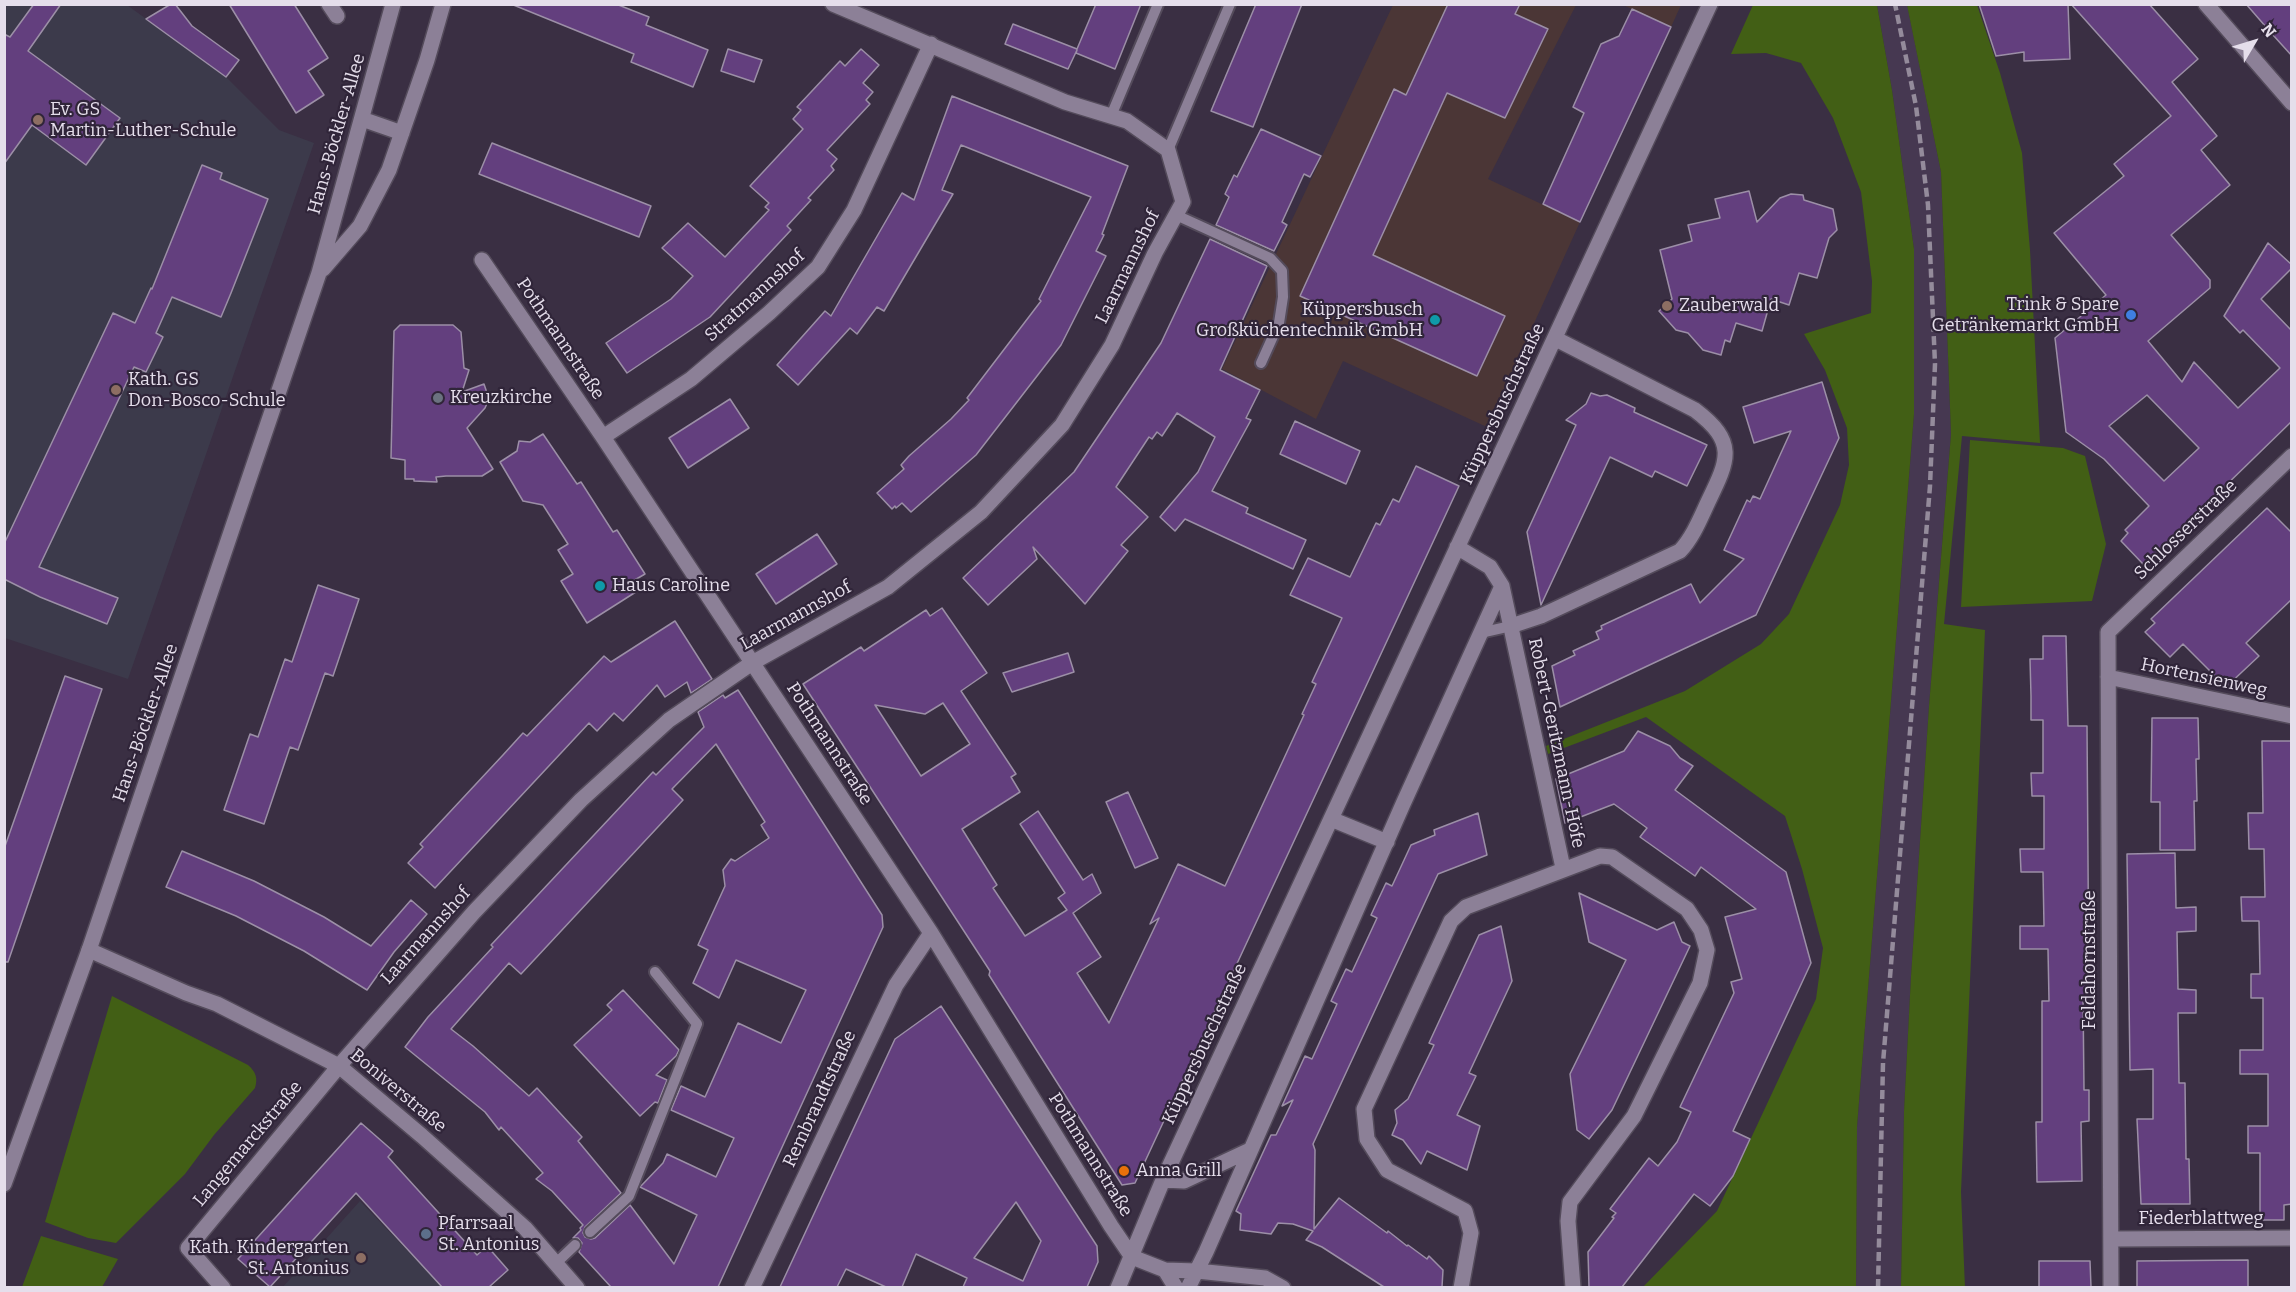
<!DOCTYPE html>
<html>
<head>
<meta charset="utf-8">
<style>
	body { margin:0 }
	#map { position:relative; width:2296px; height:1292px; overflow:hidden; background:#3a2f43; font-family:Bitter,serif }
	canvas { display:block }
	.frame { position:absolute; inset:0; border:6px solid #e5deeb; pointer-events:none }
	.north { position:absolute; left:2224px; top:12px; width:60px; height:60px; -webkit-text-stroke:4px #302539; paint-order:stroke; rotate:52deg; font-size:16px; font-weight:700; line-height:24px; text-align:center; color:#e5deeb }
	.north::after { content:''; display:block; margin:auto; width:21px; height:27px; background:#e5deeb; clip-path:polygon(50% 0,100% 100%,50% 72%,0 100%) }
</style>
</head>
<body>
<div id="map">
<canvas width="2296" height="1292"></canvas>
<div class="frame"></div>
<div class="north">N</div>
</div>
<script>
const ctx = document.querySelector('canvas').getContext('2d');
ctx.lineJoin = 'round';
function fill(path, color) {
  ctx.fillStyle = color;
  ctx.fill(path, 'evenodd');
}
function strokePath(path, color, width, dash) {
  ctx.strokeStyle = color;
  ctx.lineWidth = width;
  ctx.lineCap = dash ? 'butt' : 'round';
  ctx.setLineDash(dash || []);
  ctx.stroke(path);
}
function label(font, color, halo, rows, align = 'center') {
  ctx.font = font + ' Bitter,serif';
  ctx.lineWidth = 4.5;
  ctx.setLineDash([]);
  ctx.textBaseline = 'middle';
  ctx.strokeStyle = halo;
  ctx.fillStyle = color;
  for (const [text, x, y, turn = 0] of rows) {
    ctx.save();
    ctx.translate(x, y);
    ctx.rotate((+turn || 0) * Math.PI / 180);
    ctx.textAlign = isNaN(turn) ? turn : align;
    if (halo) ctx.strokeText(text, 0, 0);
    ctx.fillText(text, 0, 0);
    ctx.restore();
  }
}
const built = new Path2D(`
	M 1907,4 L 1941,172 L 1951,434 L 1929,706 L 1911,976 L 1904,1111 L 1901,1287 L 1856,1288 L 1857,1127 L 1914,414 L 1914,249 L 1892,90 L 1877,5 Z`);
const industrial = new Path2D(`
	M 1393,5 L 1576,5 L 1488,179 L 1580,222 L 1487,427 L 1343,361 L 1316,419 L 1222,369 Z
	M 1623,5 L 1681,5 L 1671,27 Z`);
const education = new Path2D(`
	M 5,5 L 127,5 L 226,77 L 279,130 L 314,143 L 128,679 L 5,638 Z
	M 360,1201 L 442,1287 L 453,1277 L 461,1287 L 282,1288 Z`);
const green = new Path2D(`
	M 1753,5 L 1877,5 L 1892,90 L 1914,249 L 1914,414 L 1857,1127 L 1856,1287 L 1643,1287 L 1717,1211 L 1816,999 L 1823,948 L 1802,869 L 1785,816 L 1646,717 L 1548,754 L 1546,746 L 1685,691 L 1761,644 L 1789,614 L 1840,505 L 1849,465 L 1847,428 L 1825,370 L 1804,334 L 1871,313 L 1872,281 L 1861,192 L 1833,118 L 1801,63 L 1766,53 L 1731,54 Z
	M 1907,5 L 1977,5 L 2000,73 L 2022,153 L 2030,250 L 2040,443 L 1962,436 L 1944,624 L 1985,630 L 1961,1192 L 1965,1288 L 1901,1287 L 1904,1111 L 1911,976 L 1929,706 L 1951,434 L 1941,172 Z
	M 1970,440 L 2063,448 L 2085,456 L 2106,544 L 2092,601 L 1961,607 Z
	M 112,996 L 248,1065 C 256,1072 258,1078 255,1088 L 214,1135 L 185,1174 L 116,1243 L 88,1238 L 45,1222 Z
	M 41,1236 L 118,1259 L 102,1287 L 22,1287 Z`);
const building = new Path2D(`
	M 34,4 L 61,4 L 28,51 L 120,118 L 86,165 L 32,125 L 4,164 L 4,34 L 10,37 Z
	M 171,4 L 175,4 L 192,26 L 239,60 L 226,77 L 146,19 Z
	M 229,4 L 294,4 L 328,58 L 308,71 L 324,95 L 296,113 Z
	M 511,4 L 616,4 L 649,17 L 646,25 L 708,50 L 693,87 L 631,62 L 634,54 Z
	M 1096,4 L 1141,4 L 1115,69 L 1076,53 L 1077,50 L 1068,69 L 1005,44 L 1013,24 L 1077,49 Z
	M 1256,4 L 1302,4 L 1253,127 L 1211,111 Z
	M 1448,4 L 1520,4 L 1515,14 L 1548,29 L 1505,118 L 1447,93 L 1373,255 L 1505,316 L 1477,376 L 1300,296 L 1394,89 L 1406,95 Z
	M 1979,4 L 2068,4 L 2070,59 L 2024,61 L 2024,52 L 1996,56 Z
	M 2071,4 L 2149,4 L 2198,59 L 2172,82 L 2217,136 L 2201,150 L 2230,185 L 2171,235 L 2210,280 L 2210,288 L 2148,341 L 2182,382 L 2194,362 L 2238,408 L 2280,368 L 2243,330 L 2240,333 L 2224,316 L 2268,243 L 2292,265 L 2292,268 L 2261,299 L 2292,331 L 2292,421 L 2144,565 L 2121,541 L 2128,533 L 2125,530 L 2149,506 L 2104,459 L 2066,432 L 2055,338 L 2106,295 L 2054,233 L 2124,176 L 2114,164 L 2171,116 ZM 2147,395 L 2199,448 L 2164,481 L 2109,426 Z
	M 2246,4 L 2292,4 L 2292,56 L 2273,35 Z
	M 1632,9 L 1671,27 L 1580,222 L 1543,204 L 1584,113 L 1573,107 L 1601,44 L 1619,36 Z
	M 728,49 L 762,60 L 754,82 L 721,71 Z
	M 861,49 L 879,65 L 863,83 L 873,92 L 866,100 L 870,104 L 827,150 L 837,159 L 831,166 L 834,170 L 808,198 L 811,200 L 787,226 L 791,230 L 710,317 L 627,373 L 606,343 L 671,299 L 693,276 L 662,248 L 688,223 L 725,257 L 769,210 L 765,207 L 769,203 L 750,186 L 803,129 L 793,119 L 801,110 L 797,107 L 840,61 L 845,66 Z
	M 952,96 L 1128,166 L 1102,234 L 1104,235 L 1096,251 L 1106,256 L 1061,345 L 976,455 L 911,512 L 902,503 L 896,508 L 895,506 L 892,509 L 877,493 L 904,469 L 901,465 L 909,456 L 951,419 L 969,400 L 967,398 L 1041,301 L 1039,299 L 1091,197 L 961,145 L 942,190 L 953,194 L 884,311 L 877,307 L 857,334 L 850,328 L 798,385 L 777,365 L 825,311 L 831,316 L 902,193 L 914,200 Z
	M 1261,129 L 1321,156 L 1310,177 L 1304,174 L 1282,222 L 1287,225 L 1274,251 L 1216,225 L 1229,197 L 1225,194 L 1234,175 L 1237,177 Z
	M 492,143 L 651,206 L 639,237 L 479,174 Z
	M 202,165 L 222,173 L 220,179 L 268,199 L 231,293 L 221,317 L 172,297 L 156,333 L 163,337 L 146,372 L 134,367 L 39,567 L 118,598 L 107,624 L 40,597 L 4,579 L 4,544 L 113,313 L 135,323 L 151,288 L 152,289 Z
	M 1749,191 L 1757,222 L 1780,198 L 1791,194 L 1803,195 L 1804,200 L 1833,209 L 1837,230 L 1829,238 L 1817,278 L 1799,273 L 1789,305 L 1771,299 L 1762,331 L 1736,323 L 1730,342 L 1725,340 L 1721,355 L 1703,350 L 1688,333 L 1676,330 L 1659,311 L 1672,299 L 1660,250 L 1692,241 L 1688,225 L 1720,218 L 1715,199 Z
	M 1210,239 L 1267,266 L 1220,370 L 1260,390 L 1246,418 L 1251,420 L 1212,491 L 1248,508 L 1246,513 L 1306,540 L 1293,569 L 1185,519 L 1175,531 L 1160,517 L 1198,472 L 1215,437 L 1177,413 L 1162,436 L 1157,432 L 1152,439 L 1149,437 L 1116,487 L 1148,517 L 1121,545 L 1128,551 L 1085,604 L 1033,547 L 1037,559 L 988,605 L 963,578 L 1074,472 L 1161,343 Z
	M 400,325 L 453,325 L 461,332 L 464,368 L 469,370 L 462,392 L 484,384 L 489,399 L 485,408 L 467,428 L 493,469 L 482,476 L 446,476 L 436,477 L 437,482 L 414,481 L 414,479 L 405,479 L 405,460 L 391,458 L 394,331 Z
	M 1822,382 L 1839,438 L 1756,615 L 1560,707 L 1552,666 L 1575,655 L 1573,651 L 1599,639 L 1596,632 L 1602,629 L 1601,626 L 1691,584 L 1700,603 L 1744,559 L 1724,550 L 1747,500 L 1750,502 L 1753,496 L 1760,499 L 1791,431 L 1754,443 L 1743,407 Z
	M 1591,393 L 1600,396 L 1607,395 L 1635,408 L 1634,412 L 1707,445 L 1687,486 L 1655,471 L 1652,477 L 1610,457 L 1541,605 L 1527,532 L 1576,425 L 1566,420 L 1586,404 Z
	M 730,399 L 749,428 L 688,468 L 669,438 Z
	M 1295,421 L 1360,451 L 1346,484 L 1280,454 Z
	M 543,434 L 577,484 L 581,482 L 613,532 L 617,530 L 645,574 L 633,581 L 639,590 L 587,623 L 561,581 L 573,574 L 558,550 L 568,544 L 543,505 L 523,501 L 500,462 L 517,451 L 519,441 L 530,442 Z
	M 1416,466 L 1459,486 L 1135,1183 L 1122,1185 L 989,975 L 990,971 L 803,684 L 861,647 L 864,651 L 926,610 L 930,616 L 942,608 L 987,673 L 961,691 L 1016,774 L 1011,777 L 1020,792 L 962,829 L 997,885 L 993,888 L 1025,936 L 1067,910 L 1058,898 L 1065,893 L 1020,824 L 1038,811 L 1083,880 L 1092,874 L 1101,893 L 1073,913 L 1101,957 L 1077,973 L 1109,1023 L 1159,918 L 1150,924 L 1178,864 L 1225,886 L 1304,715 L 1302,714 L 1316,684 L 1312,682 L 1342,618 L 1290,595 L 1308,558 L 1350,577 L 1376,523 L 1380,525 L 1393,499 L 1399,502 ZM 943,703 L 970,744 L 921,776 L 875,705 L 925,714 Z
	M 2267,508 L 2292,533 L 2292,599 L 2246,643 L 2259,656 L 2226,687 L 2183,644 L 2170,657 L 2145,632 L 2155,623 L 2151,619 Z
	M 817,534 L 837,564 L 776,604 L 756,574 Z
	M 318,585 L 359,599 L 333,676 L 325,673 L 298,750 L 290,747 L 264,824 L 224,810 L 250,734 L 258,737 L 285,659 L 292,662 Z
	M 675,621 L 712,679 L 691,693 L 687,682 L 665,697 L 657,685 L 623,721 L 614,713 L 597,731 L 589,723 L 435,888 L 408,863 L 423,847 L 420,844 L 503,755 L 523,733 L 527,736 L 604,656 L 611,662 Z
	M 2043,636 L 2066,636 L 2068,726 L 2087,726 L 2089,996 L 2083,996 L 2084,1090 L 2089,1090 L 2089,1121 L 2081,1122 L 2082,1181 L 2037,1182 L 2036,1122 L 2042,1122 L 2042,1001 L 2049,1001 L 2048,949 L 2020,949 L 2020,926 L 2044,926 L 2043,872 L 2021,872 L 2020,849 L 2044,849 L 2044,796 L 2032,796 L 2031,773 L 2043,773 L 2043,720 L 2031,720 L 2031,696 L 2030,659 L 2043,659 Z
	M 1068,653 L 1074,672 L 1012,692 L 1003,673 Z
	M 65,676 L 102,689 L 8,962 L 4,962 L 4,849 Z
	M 738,690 L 882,915 L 883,927 L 718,1287 L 611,1287 L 579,1252 L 582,1243 L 578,1238 L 573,1238 L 581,1230 L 580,1228 L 583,1225 L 552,1191 L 536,1179 L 543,1173 L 501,1127 L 499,1130 L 485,1112 L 405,1047 L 428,1017 L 493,947 L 491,945 L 653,772 L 656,775 L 704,727 L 698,712 L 723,695 L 725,698 ZM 716,744 L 765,822 L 761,825 L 769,838 L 735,861 L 731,859 L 723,870 L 725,886 L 698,945 L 708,950 L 693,983 L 719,998 L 736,960 L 806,990 L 781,1043 L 738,1023 L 705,1097 L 681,1086 L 671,1110 L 734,1138 L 716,1177 L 667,1154 L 663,1163 L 640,1187 L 697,1215 L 674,1264 L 630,1205 L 595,1238 L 591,1239 L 585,1237 L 583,1233 L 585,1227 L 621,1193 L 578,1141 L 582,1137 L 537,1088 L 529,1096 L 473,1046 L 451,1029 L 509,963 L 521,974 L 683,800 L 672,789 Z
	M 2152,718 L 2198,718 L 2199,759 L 2196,759 L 2197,801 L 2194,801 L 2195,850 L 2160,850 L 2160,802 L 2151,802 Z
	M 1638,731 L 1670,746 L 1680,758 L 1693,766 L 1675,790 L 1786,872 L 1811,963 L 1733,1131 L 1750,1139 L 1733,1176 L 1710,1206 L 1694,1194 L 1622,1287 L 1589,1287 L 1588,1252 L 1614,1218 L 1612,1217 L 1616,1213 L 1610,1209 L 1649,1158 L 1658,1166 L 1677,1142 L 1691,1112 L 1680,1107 L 1734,993 L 1731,982 L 1742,979 L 1725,917 L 1756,909 L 1701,867 L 1695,876 L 1640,837 L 1647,828 L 1614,804 L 1565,823 L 1556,779 L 1624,751 Z
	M 2262,741 L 2292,741 L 2292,1204 L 2284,1205 L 2284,1220 L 2260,1220 L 2260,1153 L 2248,1153 L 2248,1126 L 2268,1126 L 2268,1074 L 2240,1074 L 2240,1050 L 2263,1050 L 2263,998 L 2251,998 L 2251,974 L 2260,974 L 2259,921 L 2242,921 L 2241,897 L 2265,897 L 2264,849 L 2249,849 L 2248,813 L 2263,813 Z
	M 1128,792 L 1158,858 L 1135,868 L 1106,802 Z
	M 1478,813 L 1487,855 L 1438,874 L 1313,1144 L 1315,1150 L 1314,1229 L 1339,1198 L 1387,1233 L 1388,1231 L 1407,1246 L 1408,1245 L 1427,1259 L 1429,1256 L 1443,1270 L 1442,1287 L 1384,1287 L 1322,1247 L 1306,1240 L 1313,1231 L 1293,1224 L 1278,1223 L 1271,1234 L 1240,1230 L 1241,1214 L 1236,1211 L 1271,1135 L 1276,1135 L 1293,1100 L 1282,1106 L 1305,1056 L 1312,1059 L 1337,1004 L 1331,1001 L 1346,969 L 1352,972 L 1377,918 L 1371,915 L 1386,883 L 1392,886 L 1411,845 L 1435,835 L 1434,830 Z
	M 182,851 L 254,881 L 324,917 L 371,946 L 411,900 L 427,914 L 394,952 L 367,990 L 304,951 L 236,916 L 166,887 Z
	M 2175,853 L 2176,908 L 2196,907 L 2196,931 L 2177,932 L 2178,989 L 2196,990 L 2196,1013 L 2178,1013 L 2179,1083 L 2185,1083 L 2186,1159 L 2189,1159 L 2190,1204 L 2141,1204 L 2137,1119 L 2153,1119 L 2153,1069 L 2130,1070 L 2127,854 Z
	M 1579,893 L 1657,930 L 1674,922 L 1682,942 L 1690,946 L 1612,1110 L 1589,1139 L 1577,1130 L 1570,1074 L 1626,960 L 1589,942 Z
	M 1501,926 L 1512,981 L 1469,1073 L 1476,1076 L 1457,1115 L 1480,1126 L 1467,1170 L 1427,1151 L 1421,1164 L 1403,1140 L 1392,1135 L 1397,1123 L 1395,1110 L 1408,1099 L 1434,1045 L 1429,1043 L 1479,935 Z
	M 623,990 L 679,1050 L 676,1056 L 656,1075 L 667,1080 L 658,1103 L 655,1102 L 640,1116 L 574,1045 L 612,1010 L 607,1005 Z
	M 941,1006 L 1097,1246 L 1098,1262 L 1087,1287 L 963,1287 L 967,1278 L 916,1254 L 902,1287 L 886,1287 L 846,1269 L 837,1287 L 780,1287 L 895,1039 ZM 1016,1202 L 1041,1241 L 1023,1281 L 974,1258 Z
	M 361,1123 L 393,1151 L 388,1157 L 477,1255 L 487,1246 L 508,1270 L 489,1287 L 442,1287 L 356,1193 L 270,1287 L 238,1259 Z
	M 2248,1260 L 2248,1287 L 2137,1287 L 2137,1261 Z
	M 2039,1261 L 2090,1261 L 2091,1287 L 2039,1287 Z`);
const service = new Path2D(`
	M 1111,116 L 1158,4
	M 1168,150 L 1230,4
	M 1176,215 L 1270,258 L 1282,271 L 1283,297 L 1279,323 L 1261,363
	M 1480,633 L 1511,626
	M 590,1232 L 629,1196 L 697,1024 L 655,972
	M 555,1264 L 575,1245`);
const minor = new Path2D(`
	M 329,4 L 337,16
	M 482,260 L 603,437 L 931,933 L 1111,1226 L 1132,1257 L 1165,1270 L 1176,1288
	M 603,437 L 691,379 L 769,313 L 818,267 L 854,210 L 931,44
	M 1457,547 L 1490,567 L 1502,586 L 1563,868
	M 1511,626 L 1541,616 L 1680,551 C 1693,537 1700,519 1708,502 C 1729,459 1737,442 1695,410 L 1556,339
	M 2108,677 L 2292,716
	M 1331,819 L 1387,842
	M 89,950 L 186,993 L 217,1004 L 339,1066 L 422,1136 L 525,1228 L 577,1288
	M 1163,1180 L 1184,1181 L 1250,1150
	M 2111,1239 L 2292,1238
	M 1165,1270 L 1197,1271 L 1265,1278 L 1283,1288
	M 223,1288 L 188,1248 L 339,1066 L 474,912 L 581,800 L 669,720 L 752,663 L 888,587 L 981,512 L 1062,425 L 1112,345 L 1155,253 L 1183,202 L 1168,150 L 1127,121 L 1065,102 L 833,4
	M 752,1288 L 896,985 L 931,933
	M 1118,1288 L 1163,1180 L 1710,4
	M 1188,1288 L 1206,1252 L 1403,804 L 1502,586
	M 1461,1288 L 1471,1233 L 1465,1211 L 1387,1170 L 1367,1139 L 1364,1109 L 1451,921 L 1466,907 L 1600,856 L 1612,857 L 1687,909 L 1701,930 L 1707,950 L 1700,983 L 1634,1116 L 1570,1202 L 1568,1221 L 1573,1288
	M 2111,1288 L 2108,632 L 2292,456`);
const tertiary = new Path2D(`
	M 2206,4 L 2292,103
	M 362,119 L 402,133
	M 323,269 L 360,226 L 389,170 L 427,60 L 443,4
	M 4,1184 L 89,950 L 319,273 L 393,4`);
const rail = new Path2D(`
	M 1878,1288 L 1883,1063 L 1930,486 L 1935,364 L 1928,205 L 1916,106 L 1895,4`);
const markers = [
	[38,120,6,"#8d6e63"],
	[1667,306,6,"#8d6e63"],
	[2131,315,6,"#3f7fe0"],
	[1435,320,6,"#0f9aa8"],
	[116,390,6,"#8d6e63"],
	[438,398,6,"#6b7280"],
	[600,586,6,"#0f9aa8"],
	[1124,1171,6,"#e8710a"],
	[426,1234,6,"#5c6f8a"],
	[361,1258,6,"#8d6e63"]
];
const poiNames = [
	["Ev. GS",50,110],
	["Martin-Luther-Schule",50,131],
	["Trink & Spare",2119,305,"right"],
	["Getränkemarkt GmbH",2119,326,"right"],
	["Zauberwald",1679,306],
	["Küppersbusch",1423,310,"right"],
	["Großküchentechnik GmbH",1423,331,"right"],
	["Kath. GS",128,380],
	["Don-Bosco-Schule",128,401],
	["Kreuzkirche",450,398],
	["Haus Caroline",612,586],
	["Anna Grill",1136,1171],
	["Pfarrsaal",438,1224],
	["St. Antonius",438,1245],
	["Kath. Kindergarten",349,1248,"right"],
	["St. Antonius",349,1269,"right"]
];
const streetNames = [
	["Hans-Böckler-Allee",337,134,-74],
	["Laarmannshof",1128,267,-64],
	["Stratmannshof",755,296,-42],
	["Pothmannstraße",560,339,56],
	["Küppersbuschstraße",1503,404,-65],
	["Schlosserstraße",2186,530,-44],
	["Laarmannshof",796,616,-29],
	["Hortensienweg",2204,678,12],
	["Hans-Böckler-Allee",146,723,-71],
	["Robert-Geritzmann-Höfe",1556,743,78],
	["Pothmannstraße",829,744,57],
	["Laarmannshof",426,936,-48],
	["Feldahornstraße",2090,960,-90],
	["Küppersbuschstraße",1205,1044,-65],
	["Boniverstraße",398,1091,40],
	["Rembrandtstraße",820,1099,-65],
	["Langemarckstraße",248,1144,-50],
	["Pothmannstraße",1090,1155,58],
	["Fiederblattweg",2201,1219]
];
fill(built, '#463851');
fill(industrial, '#4b3636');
fill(education, '#3c3a4b');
fill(green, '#425f15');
fill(building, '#633f7e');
strokePath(building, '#9c8fa7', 1.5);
strokePath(service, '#544b5b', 14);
strokePath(minor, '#544b5b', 18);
strokePath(tertiary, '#544b5b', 18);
strokePath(service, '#8c8097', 10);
strokePath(minor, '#8c8097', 15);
strokePath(tertiary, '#8c8097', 15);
strokePath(rail, '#948b9b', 4.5, [9, 4.5]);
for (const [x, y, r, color] of markers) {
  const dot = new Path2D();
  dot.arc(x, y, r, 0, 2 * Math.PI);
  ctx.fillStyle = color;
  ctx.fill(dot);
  strokePath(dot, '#302539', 2);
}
label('18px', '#e5deeb', '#302539', poiNames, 'left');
label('18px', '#e5deeb', '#302539', streetNames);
</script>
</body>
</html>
